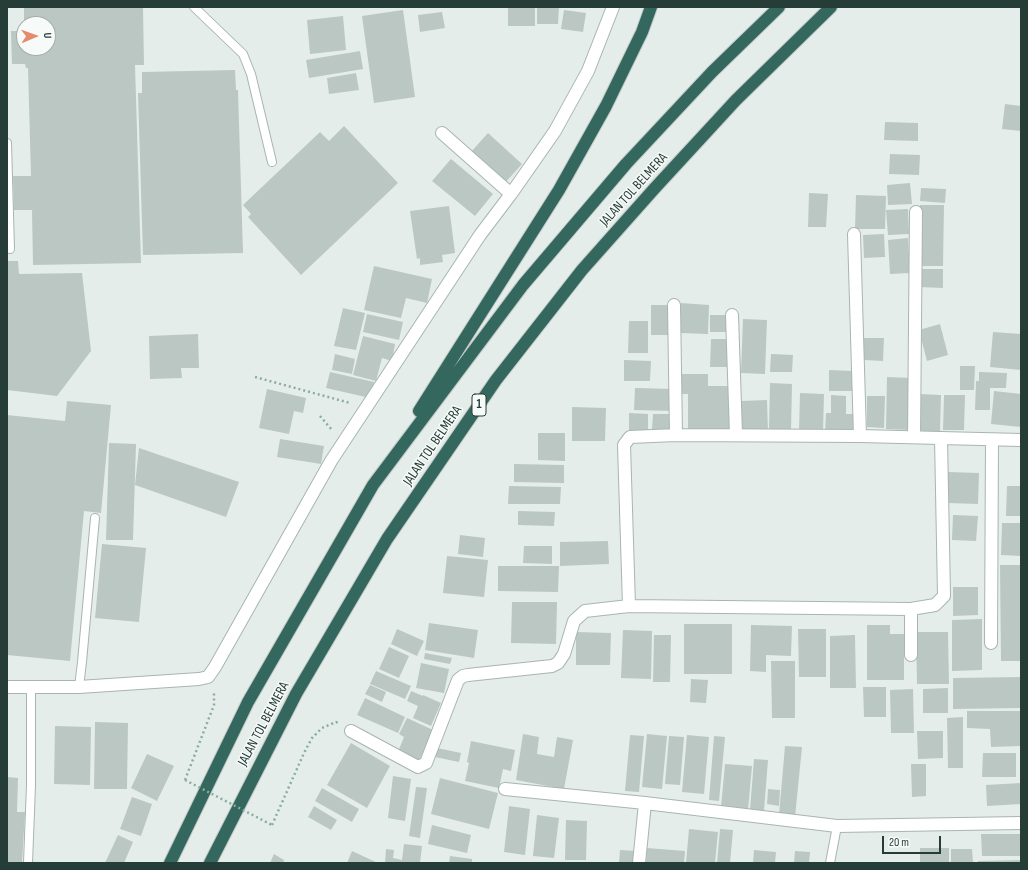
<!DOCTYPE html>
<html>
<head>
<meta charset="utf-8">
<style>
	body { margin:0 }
	#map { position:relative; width:1028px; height:870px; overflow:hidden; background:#e5edea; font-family:"Sofia Sans Condensed",sans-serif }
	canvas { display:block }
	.frame { position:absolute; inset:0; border:8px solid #263d37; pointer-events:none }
	.north { position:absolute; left:16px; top:16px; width:40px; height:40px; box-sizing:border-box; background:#f6faf8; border:1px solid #a3aeab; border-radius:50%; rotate:88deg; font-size:11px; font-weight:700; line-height:16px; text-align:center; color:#263d37 }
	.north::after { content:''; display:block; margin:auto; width:14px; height:18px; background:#e58b6b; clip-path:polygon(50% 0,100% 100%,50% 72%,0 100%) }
	.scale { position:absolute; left:882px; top:836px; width:59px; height:18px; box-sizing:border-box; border:2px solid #263d37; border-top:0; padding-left:5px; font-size:12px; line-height:14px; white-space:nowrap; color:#263d37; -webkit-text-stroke:3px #f6faf8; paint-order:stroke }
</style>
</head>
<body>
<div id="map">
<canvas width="1028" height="870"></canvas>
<div class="frame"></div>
<div class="north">U</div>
<div class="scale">20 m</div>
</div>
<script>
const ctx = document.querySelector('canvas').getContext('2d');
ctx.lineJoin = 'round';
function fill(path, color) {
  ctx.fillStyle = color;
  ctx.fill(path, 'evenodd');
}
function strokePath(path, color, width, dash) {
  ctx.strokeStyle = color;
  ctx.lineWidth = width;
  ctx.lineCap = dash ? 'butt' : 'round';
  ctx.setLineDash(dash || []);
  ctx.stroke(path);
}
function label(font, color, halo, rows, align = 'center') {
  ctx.font = font + ' "Sofia Sans Condensed",sans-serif';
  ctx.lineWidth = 3;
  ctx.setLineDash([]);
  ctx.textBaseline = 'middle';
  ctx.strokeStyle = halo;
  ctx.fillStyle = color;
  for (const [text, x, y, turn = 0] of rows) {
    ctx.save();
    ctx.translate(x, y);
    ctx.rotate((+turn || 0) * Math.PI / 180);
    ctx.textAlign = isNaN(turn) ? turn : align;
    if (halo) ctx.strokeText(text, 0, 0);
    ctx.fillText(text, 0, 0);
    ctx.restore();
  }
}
const building = new Path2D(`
	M 24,7 L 143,7 L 144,65 L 135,65 L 141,263 L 33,265 L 32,210 L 14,210 L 13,176 L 31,176 L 28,68 L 26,68 L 25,64 L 12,64 L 11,31 L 24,31 L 24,48 L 48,48 L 48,24 L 24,24 Z
	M 508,7 L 535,7 L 535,26 L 508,26 Z
	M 537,7 L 559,7 L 558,24 L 537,24 Z
	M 403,10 L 415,97 L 374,103 L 362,16 Z
	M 564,10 L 586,13 L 583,32 L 561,29 Z
	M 442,12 L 445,28 L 420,32 L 418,15 Z
	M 343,16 L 346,50 L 310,54 L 307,20 Z
	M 360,51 L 363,69 L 309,78 L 306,60 Z
	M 235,70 L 236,90 L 238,90 L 243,253 L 143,255 L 138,93 L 142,93 L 142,72 Z
	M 356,73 L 359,90 L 329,94 L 327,78 Z
	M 1005,104 L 1021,106 L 1021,131 L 1002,129 Z
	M 885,122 L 918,123 L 918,141 L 884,140 Z
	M 344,126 L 398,183 L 301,275 L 248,217 L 251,214 L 243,205 L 320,132 L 329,141 Z
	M 488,133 L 522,164 L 504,184 L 470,153 Z
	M 890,154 L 920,155 L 919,175 L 889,174 Z
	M 451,159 L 493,194 L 475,216 L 432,181 Z
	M 910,183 L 912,204 L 888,205 L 887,185 Z
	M 921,188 L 946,189 L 945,203 L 920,201 Z
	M 809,193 L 828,194 L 826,227 L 808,227 Z
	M 856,195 L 886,196 L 885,229 L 855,229 Z
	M 920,205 L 944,205 L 943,266 L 920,266 Z
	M 449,206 L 455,253 L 442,255 L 443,262 L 420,265 L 420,258 L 417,259 L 410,211 Z
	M 908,209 L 909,234 L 888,235 L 886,210 Z
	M 884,234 L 885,257 L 864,258 L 863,235 Z
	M 908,238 L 910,273 L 890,274 L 888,240 Z
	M 7,261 L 18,261 L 19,274 L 82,273 L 91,351 L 57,396 L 7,390 Z
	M 374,266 L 432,279 L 427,303 L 406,298 L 401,318 L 364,310 Z
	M 920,269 L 943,269 L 943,288 L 919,287 Z
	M 681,303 L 709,305 L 708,334 L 680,333 Z
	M 651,305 L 672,305 L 672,335 L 651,335 Z
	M 343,308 L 365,313 L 356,350 L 334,346 Z
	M 367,314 L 403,322 L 399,340 L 363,332 Z
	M 710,315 L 730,315 L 730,332 L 710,332 Z
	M 743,319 L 767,320 L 765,374 L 741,373 Z
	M 629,321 L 648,321 L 648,353 L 628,353 Z
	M 940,324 L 948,355 L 927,361 L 919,330 Z
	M 993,332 L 1021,334 L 1021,370 L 990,367 Z
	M 198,334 L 199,368 L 181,368 L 182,378 L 150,379 L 149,336 Z
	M 363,336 L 395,344 L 392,361 L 382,358 L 376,381 L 353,375 Z
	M 864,338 L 884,338 L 883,361 L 864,360 Z
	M 711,339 L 731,339 L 730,367 L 710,367 Z
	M 335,354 L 355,359 L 352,374 L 332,370 Z
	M 771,354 L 793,355 L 792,372 L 770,372 Z
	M 624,360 L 651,361 L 650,381 L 624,381 Z
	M 960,366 L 975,366 L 974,390 L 960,390 Z
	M 829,370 L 853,371 L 853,391 L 829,391 Z
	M 330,372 L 374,382 L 370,398 L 326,388 Z
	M 979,372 L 1007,373 L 1006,388 L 990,388 L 990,410 L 975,410 L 976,381 L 979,381 Z
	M 681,374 L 708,374 L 708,386 L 730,386 L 730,431 L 688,430 L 688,394 L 681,394 Z
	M 887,377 L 912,378 L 910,430 L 886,429 Z
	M 770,383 L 792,384 L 791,431 L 769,431 Z
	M 635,388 L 674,389 L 674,411 L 634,410 Z
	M 267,389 L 306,398 L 303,413 L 294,411 L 289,434 L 259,428 Z
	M 994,391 L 1021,394 L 1021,427 L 991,424 Z
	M 800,393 L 824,394 L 823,433 L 799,432 Z
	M 919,394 L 941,395 L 940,431 L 918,431 Z
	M 831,395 L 846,396 L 846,414 L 853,414 L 853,434 L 825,433 L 826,413 L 831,413 Z
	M 944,395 L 965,395 L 964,430 L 943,430 Z
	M 867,396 L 885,396 L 884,428 L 867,427 Z
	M 767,400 L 768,432 L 742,432 L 741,401 Z
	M 67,401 L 111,405 L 101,513 L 84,511 L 70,661 L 7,655 L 7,415 L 65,421 Z
	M 572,407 L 606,408 L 605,441 L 572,441 Z
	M 629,413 L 648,414 L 648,433 L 629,433 Z
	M 653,414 L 669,414 L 669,430 L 652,429 Z
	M 538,433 L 565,433 L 565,461 L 538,460 Z
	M 280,439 L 324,446 L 321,464 L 277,457 Z
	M 109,443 L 136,444 L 133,540 L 106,540 Z
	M 139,448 L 239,482 L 226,517 L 135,485 Z
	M 514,464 L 564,465 L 564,483 L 514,482 Z
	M 948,472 L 979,473 L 978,504 L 947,503 Z
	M 509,486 L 561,487 L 560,504 L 508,504 Z
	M 1007,486 L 1021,486 L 1021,516 L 1006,516 Z
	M 518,511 L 555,512 L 554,526 L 518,525 Z
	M 953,515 L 978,516 L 976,541 L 952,540 Z
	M 1002,523 L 1021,523 L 1021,556 L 1001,555 Z
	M 460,535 L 485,538 L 483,557 L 458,554 Z
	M 608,541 L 609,564 L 560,566 L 560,542 Z
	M 102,544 L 146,548 L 139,622 L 95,618 Z
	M 524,546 L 552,546 L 552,564 L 523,563 Z
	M 447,556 L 488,560 L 484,597 L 443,593 Z
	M 1000,565 L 1021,565 L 1021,661 L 1001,661 Z
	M 498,566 L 559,566 L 558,592 L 498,591 Z
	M 953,587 L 978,587 L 978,615 L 953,616 Z
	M 512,602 L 557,602 L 556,644 L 511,643 Z
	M 982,619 L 982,670 L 952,671 L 952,620 Z
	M 429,623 L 478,630 L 474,658 L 425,650 Z
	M 684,624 L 732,624 L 732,674 L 684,674 Z
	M 751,625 L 792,626 L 791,656 L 766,655 L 766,672 L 750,671 Z
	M 867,625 L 890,625 L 890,634 L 904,634 L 904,680 L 867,680 Z
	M 397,629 L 424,641 L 417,656 L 391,644 Z
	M 798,629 L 826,629 L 826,677 L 799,677 Z
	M 623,630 L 652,631 L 651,679 L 621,678 Z
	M 576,632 L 611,633 L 610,665 L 576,665 Z
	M 916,632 L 948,632 L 949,684 L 917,684 Z
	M 654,635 L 671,635 L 670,682 L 653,682 Z
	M 855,635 L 856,688 L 830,688 L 830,636 Z
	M 389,647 L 409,656 L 399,678 L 379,669 Z
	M 425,653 L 452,658 L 450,664 L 424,659 Z
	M 771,661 L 795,661 L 795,718 L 772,718 Z
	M 421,663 L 449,669 L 444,693 L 416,688 Z
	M 376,671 L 411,686 L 405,699 L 370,684 Z
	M 1021,677 L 1021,708 L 953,709 L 953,678 Z
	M 691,679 L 708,680 L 706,703 L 690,702 Z
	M 370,685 L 386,692 L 382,702 L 365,694 Z
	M 863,687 L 886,687 L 886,717 L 864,717 Z
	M 948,688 L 948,713 L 923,713 L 923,689 Z
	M 913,689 L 914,733 L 891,733 L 890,690 Z
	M 411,691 L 423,696 L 423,695 L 441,703 L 431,726 L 413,718 L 418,706 L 407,701 Z
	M 365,698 L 405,717 L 398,733 L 357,715 Z
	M 967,711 L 1021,711 L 1021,746 L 991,747 L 990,729 L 967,728 Z
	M 963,717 L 963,768 L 948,768 L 947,718 Z
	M 407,718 L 433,730 L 418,763 L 397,754 L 404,737 L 399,734 Z
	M 95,722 L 128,723 L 127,789 L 94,789 Z
	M 55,726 L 91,727 L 90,785 L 54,784 Z
	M 917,731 L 943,731 L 943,758 L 918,759 Z
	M 523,734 L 539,737 L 537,754 L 554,757 L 557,737 L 573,740 L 564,789 L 516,780 Z
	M 647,734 L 667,736 L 662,789 L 642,787 Z
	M 630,735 L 644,736 L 639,792 L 625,791 Z
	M 687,735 L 709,737 L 704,794 L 682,792 Z
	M 669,736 L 684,737 L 680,785 L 665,784 Z
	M 714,736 L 725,737 L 719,801 L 709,800 Z
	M 471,741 L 515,750 L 511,771 L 503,769 L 499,788 L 465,781 L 469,763 L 467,762 Z
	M 351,743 L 390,766 L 367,808 L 327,785 Z
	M 785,746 L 802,747 L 795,817 L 779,815 Z
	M 437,748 L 461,753 L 459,762 L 435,757 Z
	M 983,753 L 1016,753 L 1016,777 L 982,777 Z
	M 147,754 L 174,766 L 157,801 L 131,788 Z
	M 754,759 L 768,760 L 764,811 L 750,810 Z
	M 725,764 L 752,766 L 748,810 L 721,807 Z
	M 911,764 L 926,764 L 926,796 L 912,797 Z
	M 393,776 L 411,779 L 405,821 L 388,818 Z
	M 7,777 L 18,778 L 17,812 L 25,812 L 22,863 L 7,863 Z
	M 440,778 L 498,793 L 489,829 L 431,814 Z
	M 1021,783 L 1021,804 L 987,806 L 986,785 Z
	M 416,787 L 427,788 L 420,838 L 409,836 Z
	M 322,788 L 359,809 L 352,822 L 315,801 Z
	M 768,789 L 780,790 L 779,806 L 767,804 Z
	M 132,797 L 152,804 L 141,836 L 120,829 Z
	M 314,806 L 337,820 L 331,830 L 308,817 Z
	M 509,806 L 530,809 L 525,855 L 504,852 Z
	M 537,815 L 559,818 L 554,858 L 533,856 Z
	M 566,820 L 587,821 L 586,860 L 565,860 Z
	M 432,825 L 471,835 L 467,853 L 428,844 Z
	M 689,829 L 718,832 L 715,863 L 686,863 Z
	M 720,829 L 733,830 L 730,863 L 717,863 Z
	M 981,834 L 1021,834 L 1021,856 L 982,856 Z
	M 118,835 L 133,842 L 124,863 L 105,863 Z
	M 404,844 L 422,846 L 420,863 L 385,863 L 386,849 L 394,850 L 393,858 L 402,860 Z
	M 647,848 L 685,851 L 684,863 L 646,863 Z
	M 920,848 L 949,848 L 949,863 L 920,863 Z
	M 951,849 L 972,849 L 973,863 L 951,863 Z
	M 620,850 L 636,851 L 635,863 L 619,863 Z
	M 754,850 L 776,852 L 775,863 L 753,863 Z
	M 352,851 L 378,863 L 347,863 Z
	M 795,851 L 810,852 L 809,863 L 794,863 Z
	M 274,854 L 284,860 L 283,863 L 270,863 Z
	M 450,856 L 472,859 L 472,863 L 449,863 Z
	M 1021,860 L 1021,863 L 978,863 L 978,861 Z`);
const path = new Path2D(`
	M 255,377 L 350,403
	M 320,416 L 332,430
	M 185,780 L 214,705 L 214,692
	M 272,825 L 304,753 L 312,738 L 322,728 L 336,722 L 338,723`);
const service = new Path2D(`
	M 194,7 L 243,54 L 251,74 L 272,162
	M 7,143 L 10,249
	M 79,687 L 82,662 L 95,518
	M 28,863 L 31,785 L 31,687
	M 830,863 L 837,826`);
const minor = new Path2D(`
	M 442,133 L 511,194
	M 854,234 L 860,436
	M 674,305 L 676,435
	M 732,315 L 736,435
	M 914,437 L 916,212
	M 629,606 L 624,445 L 630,437 L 676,435 L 860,436 L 1021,440
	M 911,609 L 911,655
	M 991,643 L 992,440
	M 7,687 L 79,687 L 199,679 L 208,677 L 215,667 L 331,461 L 480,235 L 511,194 L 555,131 L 588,71 L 613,7
	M 351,731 L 418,767 L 426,763 L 458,680 L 463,676 L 468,675 L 552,666 L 558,663 L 564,654 L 574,621 L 585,611 L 629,606 L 911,609 L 935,605 L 944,596 L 941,438
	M 505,789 L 645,803 L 837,826 L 1021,823
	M 639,863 L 645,803`);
const motorway = new Path2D(`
	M 419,411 L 559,190 L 606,106 L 642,32 L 651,7
	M 170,863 L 248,702 L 373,485 L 523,285 L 626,164 L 712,72 L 779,7
	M 210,863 L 296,694 L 387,539 L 496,380 L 582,270 L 654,189 L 736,100 L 831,7`);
const pathBridge = new Path2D(`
	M 185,780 L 272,825`);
const shields = [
	[479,405,14]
];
const shieldNames = [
	["1",479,405]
];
const streetNames = [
	["JALAN TOL BELMERA",634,190,-48],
	["JALAN TOL BELMERA",433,446,-56],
	["JALAN TOL BELMERA",264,724,-62]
];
fill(building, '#bbc7c3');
strokePath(service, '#a8b5b1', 10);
strokePath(minor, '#a8b5b1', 14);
strokePath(motorway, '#c2c9c7', 14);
strokePath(path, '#89ada2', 2.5, [2, 3]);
strokePath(service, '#fff', 8);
strokePath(minor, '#fff', 12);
strokePath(motorway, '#34675d', 12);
strokePath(pathBridge, '#89ada2', 2.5, [2, 3]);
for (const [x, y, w] of shields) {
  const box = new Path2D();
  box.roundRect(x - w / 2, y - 11, w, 22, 3);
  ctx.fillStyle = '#f6faf8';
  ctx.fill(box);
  strokePath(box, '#263d37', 1);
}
label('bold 13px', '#263d37', null, shieldNames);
label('14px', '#263d37', '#f6faf8', streetNames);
</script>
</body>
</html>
